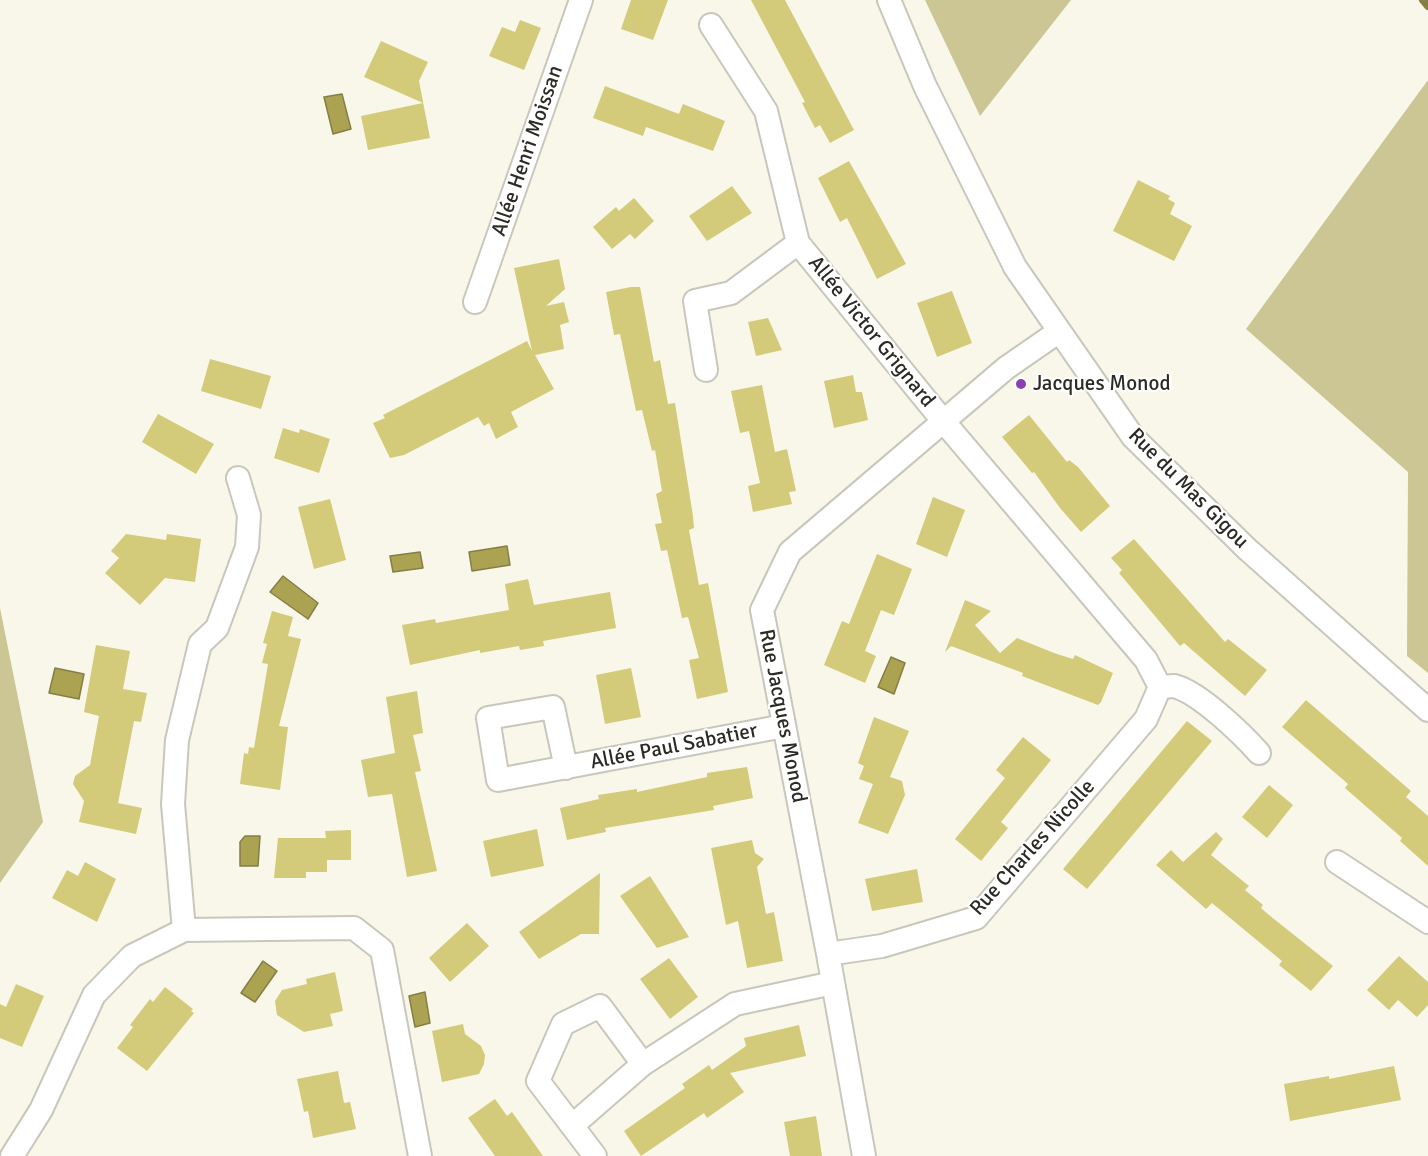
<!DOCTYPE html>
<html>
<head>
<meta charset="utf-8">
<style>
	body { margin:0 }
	canvas { display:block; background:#f8f7ea }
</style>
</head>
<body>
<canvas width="1428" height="1156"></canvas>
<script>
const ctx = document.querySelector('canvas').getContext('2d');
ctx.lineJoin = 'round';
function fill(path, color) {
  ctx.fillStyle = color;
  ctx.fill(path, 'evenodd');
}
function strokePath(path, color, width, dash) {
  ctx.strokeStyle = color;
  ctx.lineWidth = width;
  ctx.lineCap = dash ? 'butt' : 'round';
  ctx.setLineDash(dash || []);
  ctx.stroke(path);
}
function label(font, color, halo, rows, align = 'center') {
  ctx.font = font + ' Signika,sans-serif';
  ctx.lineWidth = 4.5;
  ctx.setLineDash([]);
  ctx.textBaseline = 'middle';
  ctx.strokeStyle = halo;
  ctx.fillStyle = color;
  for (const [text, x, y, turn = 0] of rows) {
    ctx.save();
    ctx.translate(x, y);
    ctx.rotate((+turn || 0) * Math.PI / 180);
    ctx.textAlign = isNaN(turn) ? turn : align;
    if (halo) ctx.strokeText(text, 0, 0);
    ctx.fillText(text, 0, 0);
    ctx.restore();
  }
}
const green = new Path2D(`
	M 925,0 L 1071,0 L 980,116 Z
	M 1428,80 L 1428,673 L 1407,656 L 1408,472 L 1246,329 Z
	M 0,608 L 43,822 L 0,883 Z`);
const water = new Path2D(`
	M 342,94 L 351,129 L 333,134 L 324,97 Z
	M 507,546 L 510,565 L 472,571 L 469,552 Z
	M 420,552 L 423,568 L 393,572 L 390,556 Z
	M 283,576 L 318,603 L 308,619 L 270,592 Z
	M 891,657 L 905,663 L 894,694 L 878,687 Z
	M 55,668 L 84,674 L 79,699 L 49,693 Z
	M 245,836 L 260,836 L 258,866 L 240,866 L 240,842 Z
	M 263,961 L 277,971 L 255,1002 L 241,993 Z
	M 425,992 L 430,1023 L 415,1027 L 409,996 Z`);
const stream = new Path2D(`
	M 1423,0 L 1428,6`);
const building = new Path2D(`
	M 631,0 L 668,0 L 653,40 L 621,29 Z
	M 751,0 L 785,0 L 854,130 L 830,143 L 820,125 L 815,128 L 802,103 L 805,102 Z
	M 520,20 L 541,28 L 524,70 L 489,56 L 502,27 L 515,32 Z
	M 381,41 L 428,62 L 419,81 L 430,138 L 368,150 L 361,116 L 423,103 L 364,77 Z
	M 605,86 L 679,114 L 683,104 L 725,121 L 713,151 L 646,127 L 643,136 L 593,118 Z
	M 849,161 L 906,264 L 877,279 L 847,218 L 840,222 L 818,178 Z
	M 1138,180 L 1170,196 L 1168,199 L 1175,203 L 1170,214 L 1192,226 L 1174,261 L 1113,231 Z
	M 732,186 L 752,213 L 707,241 L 689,216 Z
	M 634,198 L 654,221 L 635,239 L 630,234 L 612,249 L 593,227 L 616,207 L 619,211 Z
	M 559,259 L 565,289 L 546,306 L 564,302 L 569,322 L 560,325 L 564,349 L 535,355 L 554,389 L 511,412 L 518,427 L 496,439 L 489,423 L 484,426 L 478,417 L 404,455 L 390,458 L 373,423 L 385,418 L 383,415 L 527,341 L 532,351 L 514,268 Z
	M 631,287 L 640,287 L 654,362 L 660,360 L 668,404 L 675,403 L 693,516 L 694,528 L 689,530 L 699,585 L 708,583 L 728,692 L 697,699 L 689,660 L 699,658 L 688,617 L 682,618 L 667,550 L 661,551 L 655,524 L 662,523 L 656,494 L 662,491 L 655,450 L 652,451 L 642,410 L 636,411 L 620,334 L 614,335 L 606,292 Z
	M 952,291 L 972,343 L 937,357 L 917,303 Z
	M 768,318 L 782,350 L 756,356 L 748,322 Z
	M 210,359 L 271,376 L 261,409 L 201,391 Z
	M 853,375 L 856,392 L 862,392 L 868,420 L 834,428 L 824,381 Z
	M 762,385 L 775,452 L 787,449 L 796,491 L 789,492 L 792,504 L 753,512 L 748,486 L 760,483 L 749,431 L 740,433 L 731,391 Z
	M 158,414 L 214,444 L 196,474 L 142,442 Z
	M 1029,415 L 1067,462 L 1069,460 L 1078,467 L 1110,506 L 1081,532 L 1060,508 L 1034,472 L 1032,473 L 1002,437 Z
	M 283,428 L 299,433 L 300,429 L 330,439 L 319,473 L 274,458 Z
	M 933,497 L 965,510 L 947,557 L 916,544 Z
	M 330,499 L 346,560 L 314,569 L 298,507 Z
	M 126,534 L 166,540 L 167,534 L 201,539 L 195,582 L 165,578 L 140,605 L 105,573 L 119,558 L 111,551 Z
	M 1134,539 L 1225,642 L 1228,639 L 1267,670 L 1245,696 L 1184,643 L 1180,646 L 1119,573 L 1122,570 L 1111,558 Z
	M 877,554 L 912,569 L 894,615 L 881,610 L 865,651 L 876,656 L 865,683 L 824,665 L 842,621 L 849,624 Z
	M 528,579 L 534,605 L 610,592 L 616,628 L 543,641 L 544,646 L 520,650 L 519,646 L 480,653 L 480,650 L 410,665 L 402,625 L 435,619 L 436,623 L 509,610 L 505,584 Z
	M 965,600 L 991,611 L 975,625 L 1000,653 L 1017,638 L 1054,653 L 1073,659 L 1075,655 L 1113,673 L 1101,702 L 1098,705 L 1022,676 L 1023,673 L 951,646 L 945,652 Z
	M 272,611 L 293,617 L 288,636 L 301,639 L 279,726 L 288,727 L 280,790 L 240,784 L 244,753 L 248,754 L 249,747 L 254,748 L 268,664 L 262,663 L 267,644 L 263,643 Z
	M 96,645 L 130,651 L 123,689 L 147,693 L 141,722 L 134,721 L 118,803 L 142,808 L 136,834 L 79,822 L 84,801 L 73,784 L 75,776 L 90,765 L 99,716 L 84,712 Z
	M 631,668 L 641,717 L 605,724 L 596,675 Z
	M 417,691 L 423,733 L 413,735 L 421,771 L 415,772 L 437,871 L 407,877 L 392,794 L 368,797 L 361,760 L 395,753 L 386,697 Z
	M 1306,700 L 1411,791 L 1406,797 L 1428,816 L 1428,866 L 1400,841 L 1402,838 L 1345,788 L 1348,784 L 1282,727 Z
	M 874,717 L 909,731 L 890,777 L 902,781 L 905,795 L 888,834 L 858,823 L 873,784 L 859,779 L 864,766 L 858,763 Z
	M 1187,721 L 1212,741 L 1087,889 L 1063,869 Z
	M 1023,737 L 1051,760 L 1001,822 L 1008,828 L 981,861 L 955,839 L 1005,778 L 996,770 Z
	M 747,767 L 753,798 L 713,806 L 714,810 L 605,828 L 606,832 L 567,840 L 560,808 L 599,799 L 598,795 L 637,789 L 637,792 L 707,777 L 707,773 Z
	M 1269,785 L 1293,805 L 1267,838 L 1242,817 Z
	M 537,829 L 544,866 L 491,877 L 483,841 Z
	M 351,830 L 351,860 L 327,860 L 327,872 L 306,872 L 306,878 L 274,878 L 278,838 L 326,838 L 325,831 Z
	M 1216,832 L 1223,839 L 1211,855 L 1249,886 L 1245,890 L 1263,905 L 1261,908 L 1269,915 L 1333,966 L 1311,991 L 1279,965 L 1282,961 L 1212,903 L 1206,909 L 1156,865 L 1171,850 L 1183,862 Z
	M 752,840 L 755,853 L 764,859 L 757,867 L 766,914 L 774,912 L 783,961 L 747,968 L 738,921 L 726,925 L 711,848 Z
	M 85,862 L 116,879 L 97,922 L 52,898 L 67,870 L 78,876 Z
	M 917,869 L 923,902 L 872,911 L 865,879 Z
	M 600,873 L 599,934 L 581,934 L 539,959 L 519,932 Z
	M 650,876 L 689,937 L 657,948 L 620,896 Z
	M 467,923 L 489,946 L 450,982 L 429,958 Z
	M 1399,956 L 1428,982 L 1428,1005 L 1417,1017 L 1398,1000 L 1389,1010 L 1367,990 Z
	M 669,958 L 698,997 L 670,1019 L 640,979 Z
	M 335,972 L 343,1011 L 330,1014 L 333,1026 L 304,1032 L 277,1015 L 275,1001 L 282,990 L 307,984 L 306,979 Z
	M 16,984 L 44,996 L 22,1047 L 0,1038 L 0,1004 L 6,1007 Z
	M 165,987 L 193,1009 L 191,1011 L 194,1013 L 147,1071 L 117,1048 L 133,1027 L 130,1025 L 150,999 L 153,1002 Z
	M 463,1024 L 465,1034 L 481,1046 L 485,1055 L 484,1064 L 479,1074 L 442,1082 L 432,1031 Z
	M 799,1025 L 806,1056 L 730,1073 L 744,1092 L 707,1118 L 704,1113 L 641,1156 L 624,1131 L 685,1088 L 682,1084 L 709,1065 L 712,1070 L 746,1046 L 744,1038 Z
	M 1394,1066 L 1401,1100 L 1290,1121 L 1284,1084 L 1329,1076 L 1329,1079 Z
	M 338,1071 L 344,1103 L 350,1102 L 356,1129 L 313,1138 L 308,1111 L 304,1112 L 297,1079 Z
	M 495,1099 L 507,1116 L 512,1112 L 543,1156 L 495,1156 L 468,1118 Z
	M 816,1116 L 822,1156 L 790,1156 L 784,1122 Z`);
const street = new Path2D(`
	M 889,0 L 925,86 L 1015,267 L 1133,437 L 1246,548 L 1428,710
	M 711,25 L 766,111 L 798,243 L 944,422 L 1146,660 L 1160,687 L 1146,719 L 976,918 L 882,946 L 828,954
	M 475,302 L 581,0
	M 706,370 L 695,301 L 731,293 L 798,243
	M 1160,687 C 1164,687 1170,686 1174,686 C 1199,692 1242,734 1259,753
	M 566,768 L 553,707 L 488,718 L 498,780 L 784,726
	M 1337,862 L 1428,922
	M 184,930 L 173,804 L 177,740 L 200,644 L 217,628 L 247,547 L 249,515 L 238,478
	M 643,1064 L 735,1004 L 833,983
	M 573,1125 L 643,1064 L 600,1006 L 563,1024 L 538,1081 L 595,1156
	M 12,1156 L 41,1110 L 94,995 L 132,956 L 184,930 L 354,928 L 382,950 L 420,1156
	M 864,1156 L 828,954 L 762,610 L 790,552 L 1006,368 L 1058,332`);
const markers = [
	[1021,384,6,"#8c3fb0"]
];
const streetNames = [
	["Allée Henri Moissan",528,151,-71],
	["Allée Victor Grignard",871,332,51],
	["Rue du Mas Gigou",1188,489,45],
	["Rue Jacques Monod",782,716,79],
	["Allée Paul Sabatier",674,747,-11],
	["Rue Charles Nicolle",1033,848,-48]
];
const poiNames = [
	["Jacques Monod",1033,384]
];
fill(green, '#cbc694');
fill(water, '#aba352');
strokePath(water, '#857f44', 1.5);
strokePath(stream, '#857f44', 8);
fill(building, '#d3cb7a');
strokePath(street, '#c8c7bb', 26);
strokePath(street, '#fff', 22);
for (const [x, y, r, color] of markers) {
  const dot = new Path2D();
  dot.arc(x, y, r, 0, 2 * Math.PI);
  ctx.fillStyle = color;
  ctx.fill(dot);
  strokePath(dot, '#fff', 2);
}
label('21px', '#2b2a25', '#fff', streetNames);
label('21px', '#2b2a25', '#fff', poiNames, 'left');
</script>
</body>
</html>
